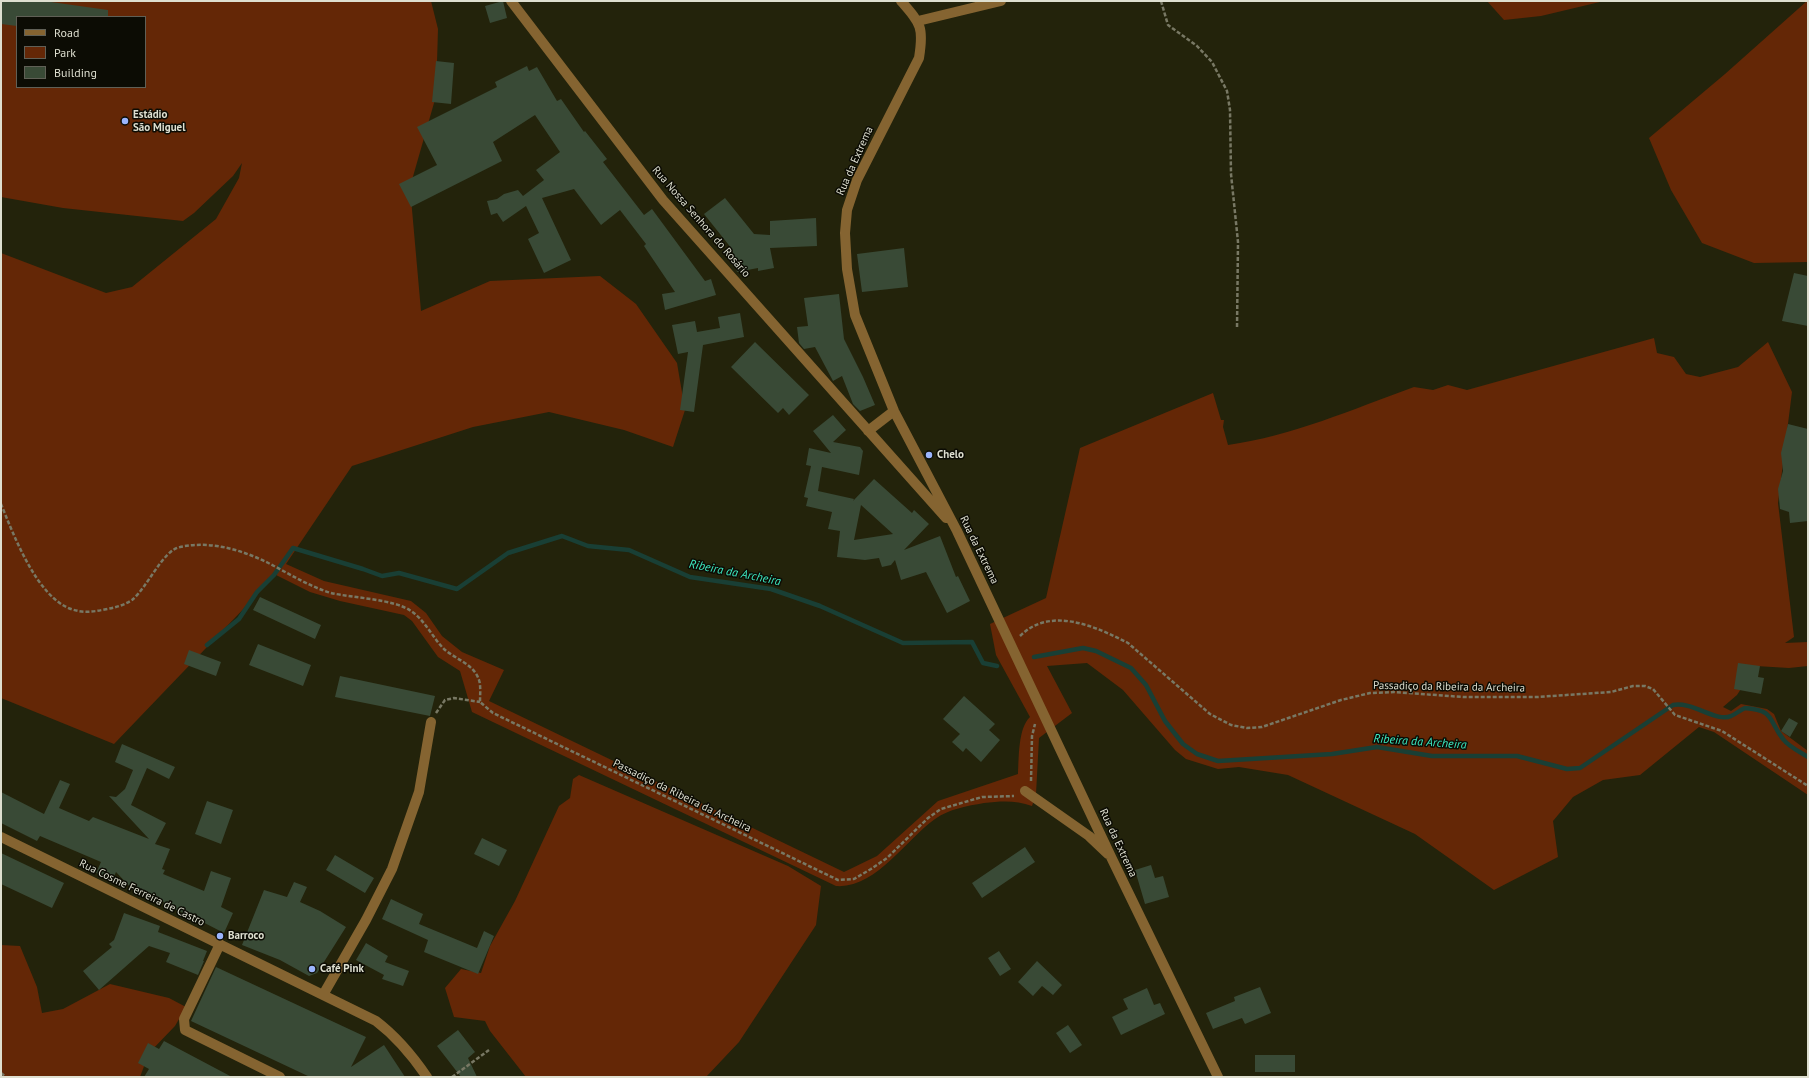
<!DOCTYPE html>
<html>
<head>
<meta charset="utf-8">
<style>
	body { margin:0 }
	#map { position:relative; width:1809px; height:1078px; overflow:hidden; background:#23230b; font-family:"PT Sans",sans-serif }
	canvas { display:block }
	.frame { position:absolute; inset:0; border:2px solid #dedfd0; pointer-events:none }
	.legend { position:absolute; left:16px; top:16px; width:130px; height:72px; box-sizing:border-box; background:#0c0c04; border:1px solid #606056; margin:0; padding:5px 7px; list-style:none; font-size:12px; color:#dedfd0 }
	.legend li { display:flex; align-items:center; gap:8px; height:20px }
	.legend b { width:20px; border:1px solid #606056 }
</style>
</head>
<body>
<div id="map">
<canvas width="1809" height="1078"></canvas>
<div class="frame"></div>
<ul class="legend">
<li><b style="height:5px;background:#856431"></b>Road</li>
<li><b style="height:11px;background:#642706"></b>Park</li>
<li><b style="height:11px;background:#394a36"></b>Building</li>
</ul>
</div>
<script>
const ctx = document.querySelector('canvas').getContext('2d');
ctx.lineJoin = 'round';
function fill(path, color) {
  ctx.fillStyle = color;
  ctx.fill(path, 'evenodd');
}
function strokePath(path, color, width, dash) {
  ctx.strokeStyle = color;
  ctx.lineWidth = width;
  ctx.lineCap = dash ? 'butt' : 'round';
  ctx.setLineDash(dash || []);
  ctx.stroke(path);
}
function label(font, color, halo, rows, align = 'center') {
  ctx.font = font + ' "PT Sans",sans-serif';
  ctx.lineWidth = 3;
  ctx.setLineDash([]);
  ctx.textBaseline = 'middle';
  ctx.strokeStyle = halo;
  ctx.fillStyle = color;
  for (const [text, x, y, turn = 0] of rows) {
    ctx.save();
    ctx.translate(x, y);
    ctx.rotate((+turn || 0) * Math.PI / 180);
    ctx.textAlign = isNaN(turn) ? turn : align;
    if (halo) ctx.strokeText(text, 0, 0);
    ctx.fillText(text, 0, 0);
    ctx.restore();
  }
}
const green = new Path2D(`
	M 1,1 L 431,1 L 438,29 L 436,96 L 410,187 L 421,311 L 490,281 L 600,276 L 636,304 L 677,363 L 685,410 L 673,447 L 624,430 L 549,412 L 473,427 L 352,466 L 286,564 L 324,581 L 411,601 L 426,613 L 442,636 L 462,652 L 504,670 L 489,701 L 844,872 L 877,856 L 938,801 L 1018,774 C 1019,758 1018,728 1030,717 L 996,655 L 990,624 L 1046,598 L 1080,448 L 1213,393 L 1221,420 L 1224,420 L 1223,427 L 1228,445 C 1292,436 1353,409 1414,387 L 1433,390 L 1448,385 L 1467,390 L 1654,338 L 1657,353 L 1674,357 L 1686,374 L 1700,377 L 1738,367 L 1768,342 L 1792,392 L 1778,503 L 1794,637 L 1785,643 L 1808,642 L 1808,666 L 1789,668 L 1756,666 L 1737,695 L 1723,707 L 1731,711 L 1741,704 L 1767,709 L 1774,714 L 1781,731 L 1808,751 L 1808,795 L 1714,732 L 1699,727 L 1640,775 L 1603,780 L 1573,797 L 1553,821 L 1558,857 L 1494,890 L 1415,834 L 1288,775 L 1239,767 L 1218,769 L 1186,759 L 1175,750 L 1123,690 L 1087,663 L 1047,666 L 1072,713 L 1039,738 L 1036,794 L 1032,806 C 1016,800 1001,801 984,803 C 967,806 949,809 935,819 C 906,839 876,889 836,886 L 472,712 L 460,671 L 438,657 L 412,621 L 404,615 L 340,601 L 310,592 L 276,575 L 114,744 L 1,698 L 1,253 L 106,293 L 132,287 L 216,219 L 239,178 L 242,163 L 233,176 L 194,213 L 183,221 L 63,208 L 1,197 ZM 17,17 L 145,17 L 145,87 L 17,87 Z
	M 1487,1 L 1604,1 L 1541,16 L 1504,20 Z
	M 1807,1 L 1808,262 L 1754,263 L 1702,243 L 1671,190 L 1649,138 L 1725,74 Z
	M 579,775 L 788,866 L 821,886 L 816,925 L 739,1042 L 706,1077 L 526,1077 L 490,1031 L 485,1021 L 454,1017 L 445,988 L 461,969 L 481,973 L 490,946 L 515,901 L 559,806 L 570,798 L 573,779 Z
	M 1,945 L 20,946 L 37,987 L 42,1013 L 63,1009 L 110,984 L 169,998 L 186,1007 L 175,1026 L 149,1053 L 140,1077 L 1,1077 Z`);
const stream = new Path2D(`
	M 207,645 L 239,619 L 257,592 L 274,575 L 293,548 L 363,569 L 382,576 L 399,573 L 457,589 L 508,553 L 562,536 L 588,546 L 629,550 L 690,577 L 771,589 L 820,606 L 903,643 L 972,642 L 983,663 L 997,666
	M 1034,657 L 1083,648 L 1096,651 L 1131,668 L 1146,685 L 1165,721 L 1183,744 L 1197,754 L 1218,761 L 1332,754 L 1377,747 L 1432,756 L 1517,756 L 1567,769 L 1580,768 L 1673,705 C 1692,701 1717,723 1731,716 C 1736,714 1740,710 1745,708 C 1775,710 1768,720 1783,739 C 1789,747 1800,752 1808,757`);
const building = new Path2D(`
	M 1,1 L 44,1 L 108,10 L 108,17 L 17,17 L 17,26 L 1,24 Z
	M 503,1 L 507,18 L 490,23 L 485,6 Z
	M 436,61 L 454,63 L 451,104 L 432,102 Z
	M 527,66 L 529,71 L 537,67 L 557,101 L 561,99 L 584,132 L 585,131 L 607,159 L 603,162 L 644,215 L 652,209 L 705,281 L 711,279 L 716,295 L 665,310 L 662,294 L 675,292 L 644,246 L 646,244 L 620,210 L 601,225 L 574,189 L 542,198 L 571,260 L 544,273 L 528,239 L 539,233 L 526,206 L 503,222 L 497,213 L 491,215 L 487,201 L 497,199 L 504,194 L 518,190 L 523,196 L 544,180 L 536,170 L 560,152 L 535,115 L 493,142 L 502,161 L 411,207 L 399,184 L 437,165 L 417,127 L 497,87 L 495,82 Z
	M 725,198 L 754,234 L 770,235 L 770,221 L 816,218 L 817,246 L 770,248 L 774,268 L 758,271 L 758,268 L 737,272 L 732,249 L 704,214 Z
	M 904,248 L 908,287 L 862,292 L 857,254 Z
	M 1794,273 L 1808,276 L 1808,326 L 1782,321 Z
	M 839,294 L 844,339 L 863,377 L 875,405 L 860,411 L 853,404 L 842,376 L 833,381 L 815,347 L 804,349 L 799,343 L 797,327 L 808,326 L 804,298 Z
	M 740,313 L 744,337 L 703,345 L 694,412 L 680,410 L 688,352 L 678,354 L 672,325 L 695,321 L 697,332 L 720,328 L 718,317 Z
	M 755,342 L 809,395 L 789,415 L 783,408 L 778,413 L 731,367 Z
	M 833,415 L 846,430 L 833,442 L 860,447 L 863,451 L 859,475 L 822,467 L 818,491 L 854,499 L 853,501 L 874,479 L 912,513 L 914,510 L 929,524 L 904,550 L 940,536 L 956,577 L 958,576 L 970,601 L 947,613 L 926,572 L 901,580 L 895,560 L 891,565 L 882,567 L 879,558 L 865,560 L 837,557 L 840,531 L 828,529 L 832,512 L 806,506 L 808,498 L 804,497 L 811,466 L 806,465 L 809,448 L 831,453 L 813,431 ZM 861,505 L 893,534 L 854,540 Z
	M 1788,424 L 1808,429 L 1808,521 L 1790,523 L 1789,512 L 1780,509 L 1778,489 L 1783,471 L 1781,453 Z
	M 260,597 L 321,625 L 315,639 L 253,610 Z
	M 258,644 L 311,665 L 303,686 L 249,665 Z
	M 189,650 L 221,662 L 216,676 L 184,664 Z
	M 1738,663 L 1760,666 L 1758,677 L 1764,678 L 1761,694 L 1734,689 Z
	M 340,676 L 435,696 L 430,716 L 335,697 Z
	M 964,696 L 995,724 L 989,730 L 1000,740 L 981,762 L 966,748 L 963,752 L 952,742 L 960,734 L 943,719 Z
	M 1789,718 L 1798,723 L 1790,737 L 1781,731 Z
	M 122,744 L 175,767 L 169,779 L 147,768 L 131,805 L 166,823 L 155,844 L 170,849 L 162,869 L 165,870 L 163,874 L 204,891 L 211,871 L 231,878 L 221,907 L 233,913 L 224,933 L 191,916 L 163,905 L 164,902 L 132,889 L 116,872 L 113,879 L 96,873 L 101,862 L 40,836 L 37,841 L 1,823 L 1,792 L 44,814 L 60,780 L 70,784 L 59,808 L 89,821 L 93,817 L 149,839 L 109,796 L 116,797 L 125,789 L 133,770 L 115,762 Z
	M 207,801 L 233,810 L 221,844 L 195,834 Z
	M 482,838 L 507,850 L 499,866 L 474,854 Z
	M 1025,847 L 1035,862 L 982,898 L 972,883 Z
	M 1,853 L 64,883 L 52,908 L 1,884 Z
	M 335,855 L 374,878 L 365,893 L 326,870 Z
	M 1151,865 L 1155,878 L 1163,876 L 1169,897 L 1145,904 L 1135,870 Z
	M 294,882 L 307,887 L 300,902 L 320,911 L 346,927 L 317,973 L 309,976 L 280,960 L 242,945 L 264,890 L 287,897 Z
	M 391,899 L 423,914 L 419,924 L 477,948 L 484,931 L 494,936 L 478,974 L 424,952 L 428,940 L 382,919 Z
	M 124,913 L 160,926 L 158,932 L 207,951 L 203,961 L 204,961 L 198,975 L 166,962 L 170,953 L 149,946 L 99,990 L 83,971 L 112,947 L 109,944 L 114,940 Z
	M 366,943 L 388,956 L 385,962 L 409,971 L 403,986 L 382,979 L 384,975 L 356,960 Z
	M 999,951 L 1011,969 L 1000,976 L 988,958 Z
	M 1037,961 L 1062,985 L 1053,995 L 1042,986 L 1033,996 L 1018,982 Z
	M 216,967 L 366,1037 L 351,1067 L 384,1045 L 405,1077 L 310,1077 L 191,1021 Z
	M 1260,987 L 1271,1013 L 1245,1024 L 1242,1018 L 1213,1029 L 1206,1013 L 1235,1001 L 1234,997 Z
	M 1147,988 L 1154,1005 L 1160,1003 L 1165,1014 L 1121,1035 L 1112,1017 L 1128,1009 L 1123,999 Z
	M 1068,1025 L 1082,1045 L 1070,1053 L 1056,1033 Z
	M 458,1030 L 475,1052 L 468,1058 L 477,1077 L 461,1077 L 437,1046 Z
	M 164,1041 L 232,1077 L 144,1077 L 149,1069 L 138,1063 L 148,1043 L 159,1049 Z
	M 1255,1055 L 1295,1055 L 1295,1072 L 1255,1072 Z`);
const path = new Path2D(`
	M 1161,1 L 1168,25 L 1197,46 L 1212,62 L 1227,91 L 1230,110 L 1231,174 L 1238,242 L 1237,329
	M 1,504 C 14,536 37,597 71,609 C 82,613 92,612 102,610 C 113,608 123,606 132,600 C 147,588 163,550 180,547 C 212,540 246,551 274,566 C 293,576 311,587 331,593 C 353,598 394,599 411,611 C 425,620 432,637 444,649 C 455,659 474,664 479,680 C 481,686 480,695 480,702 L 493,713 L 838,880 L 854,879 L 871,869 L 887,858 L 928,818 L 941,809 L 982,797 L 1014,796
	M 1020,636 C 1050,606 1095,626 1128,643 L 1210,714 L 1231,725 L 1247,728 L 1262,727 L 1341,700 L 1370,693 L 1394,692 L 1463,697 L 1537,697 L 1611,692 L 1633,686 L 1645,686 L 1653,689 L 1675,715 L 1722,731 L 1808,786
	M 436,713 L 445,700 L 454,698 L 480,702
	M 1031,781 L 1032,736 L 1035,724
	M 1,1073 L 6,1077
	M 452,1077 L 489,1050`);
const minor = new Path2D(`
	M 511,1 L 663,200 L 946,518
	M 901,1 C 921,24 924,27 919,58 L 857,180 L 847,210 L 845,233 L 847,269 L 855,315 L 894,411 L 957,531 L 1112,859 L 1218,1077
	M 918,21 L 1001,1
	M 868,431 L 894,411
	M 1025,791 L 1089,836 L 1108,854
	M 1,837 L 376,1021 C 397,1037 412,1055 427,1077
	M 220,944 L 184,1019 L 185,1030 L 280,1077
	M 323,995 L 366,920 L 392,869 L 419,792 L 431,722`);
const markers = [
	[125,121,4,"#9bb5fd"],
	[929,455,4,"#9bb5fd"],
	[220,936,4,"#9bb5fd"],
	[312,969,4,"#9bb5fd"]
];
const poiNames = [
	["Estádio",133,115],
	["São Miguel",133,128],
	["Chelo",937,455],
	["Barroco",228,936],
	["Café Pink",320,969]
];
const streetNames = [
	["Rua da Extrema",855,161,-66],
	["Rua Nossa Senhora do Rosário",701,222,49],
	["Rua da Extrema",979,550,64],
	["Passadiço da Ribeira da Archeira",1449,687,1],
	["Passadiço da Ribeira da Archeira",682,796,26],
	["Rua da Extrema",1118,843,65],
	["Rua Cosme Ferreira de Castro",142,893,26]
];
const waterNames = [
	["Ribeira da Archeira",735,573,11],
	["Ribeira da Archeira",1420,742,4]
];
fill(green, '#642706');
strokePath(stream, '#193f35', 4.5);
fill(building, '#394a36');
strokePath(path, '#787864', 2.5, [4, 2]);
strokePath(minor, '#856431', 10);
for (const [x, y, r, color] of markers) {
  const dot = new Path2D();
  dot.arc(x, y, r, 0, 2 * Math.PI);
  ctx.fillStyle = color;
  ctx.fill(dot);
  strokePath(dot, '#0c0c04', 1.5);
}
label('bold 11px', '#dedfd0', '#0c0c04', poiNames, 'left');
label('11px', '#dedfd0', '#0c0c04', streetNames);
label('italic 12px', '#3deac2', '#0c0c04', waterNames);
</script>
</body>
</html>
